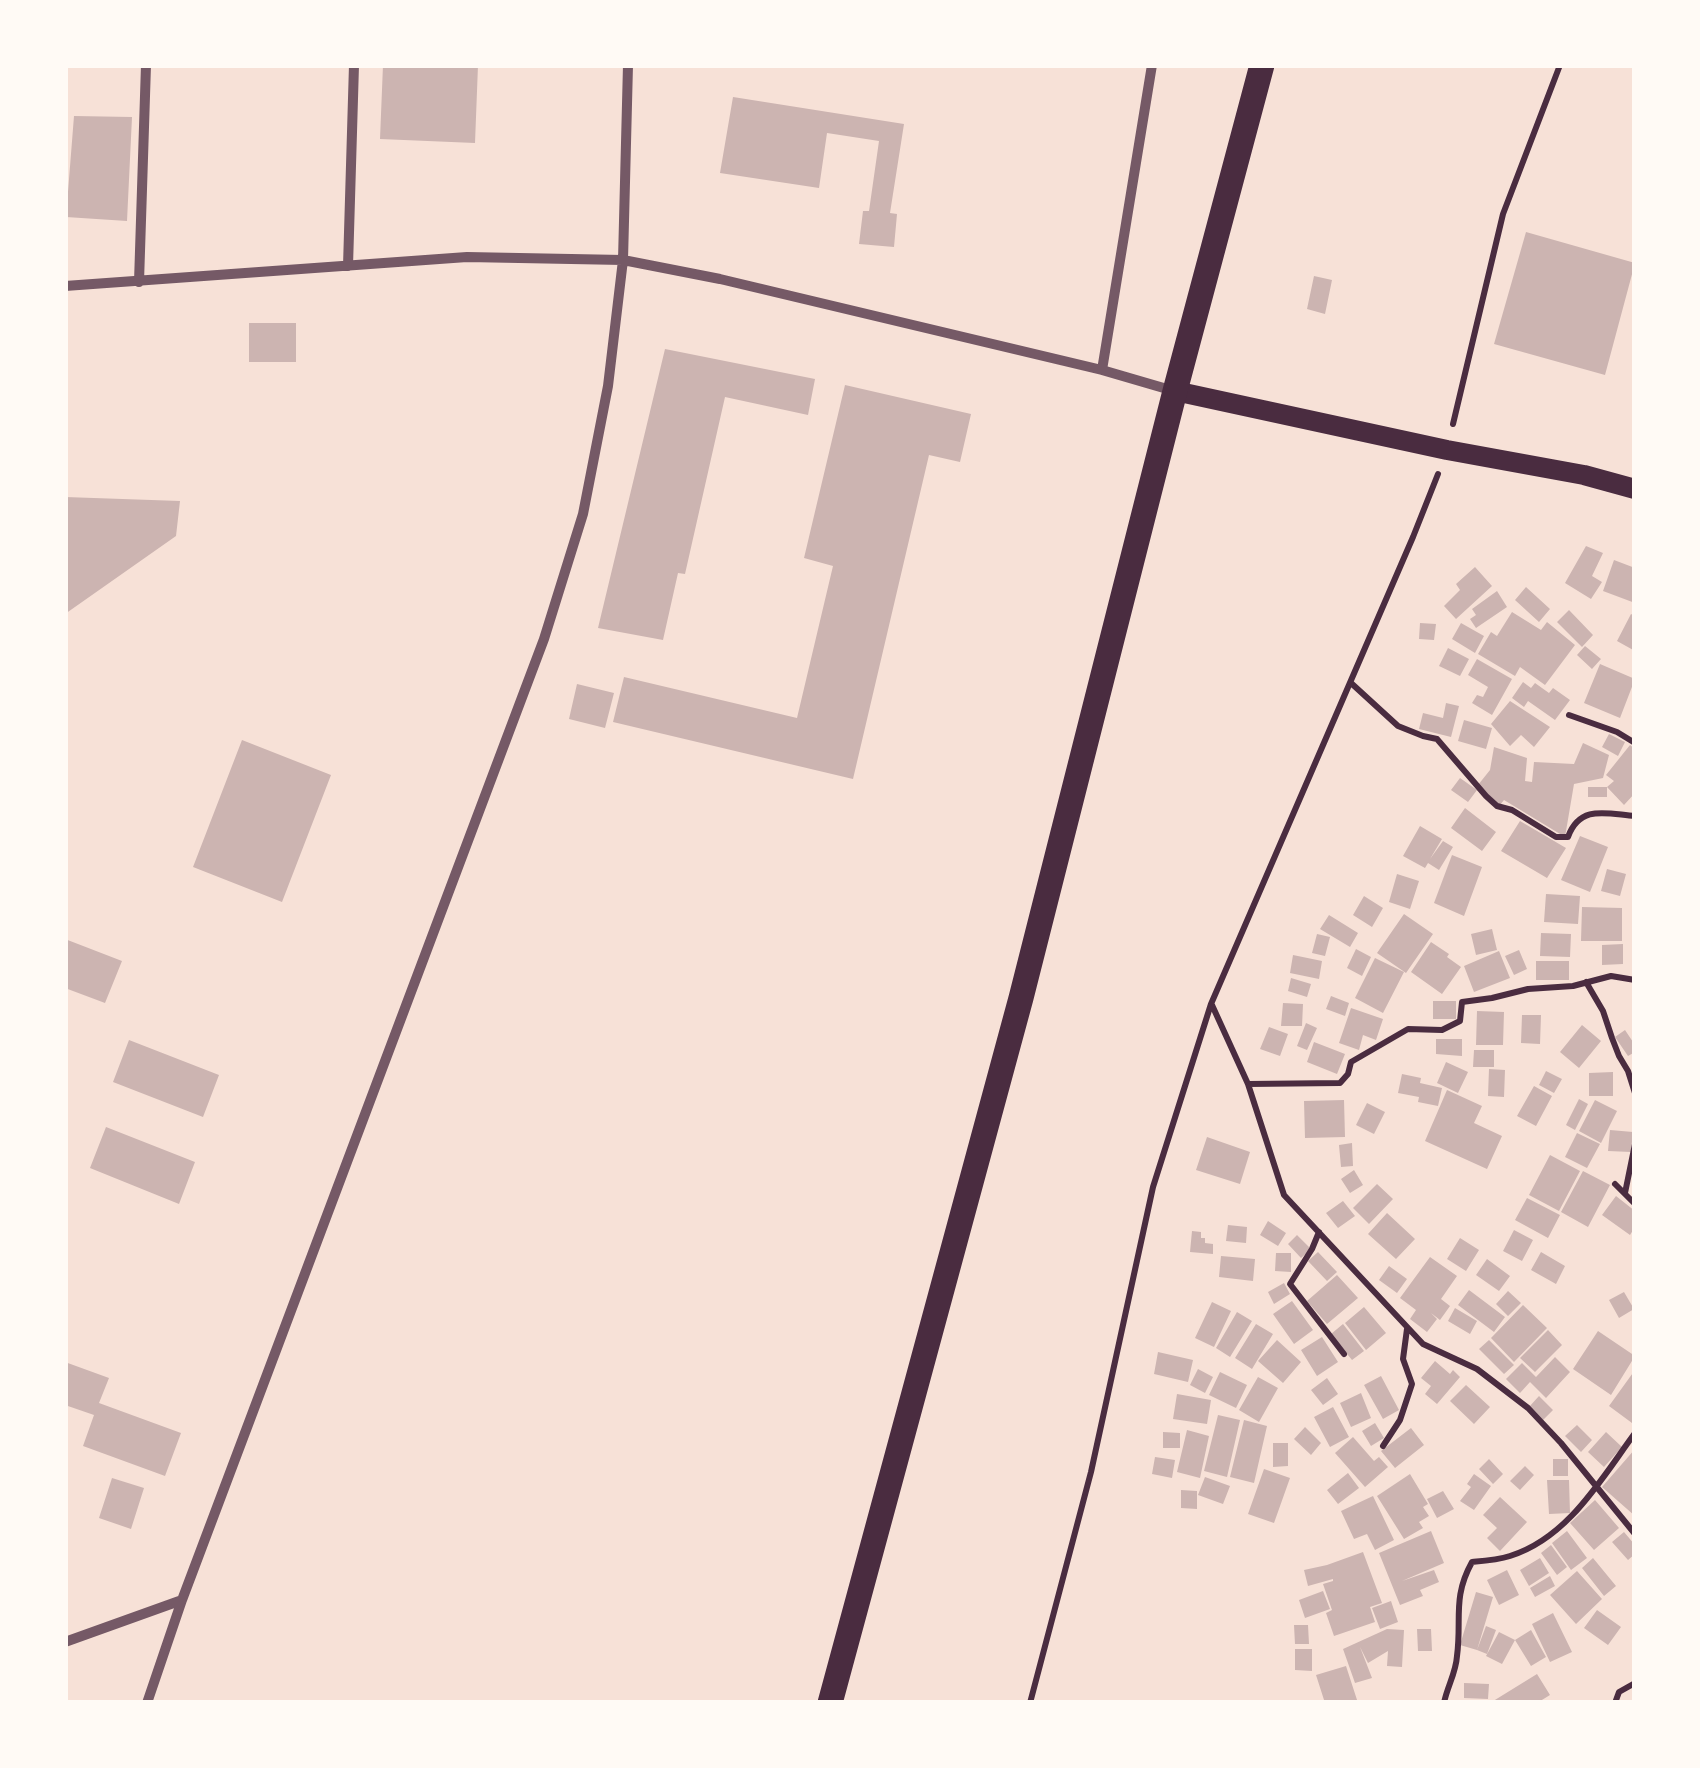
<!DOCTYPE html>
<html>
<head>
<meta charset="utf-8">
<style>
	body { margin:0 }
	#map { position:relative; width:1700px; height:1768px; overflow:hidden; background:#f7e1d7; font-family:"Nunito Sans",sans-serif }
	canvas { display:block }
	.frame { position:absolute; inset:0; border:68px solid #fffaf5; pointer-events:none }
</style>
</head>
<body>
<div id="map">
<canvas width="1700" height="1768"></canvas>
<div class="frame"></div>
</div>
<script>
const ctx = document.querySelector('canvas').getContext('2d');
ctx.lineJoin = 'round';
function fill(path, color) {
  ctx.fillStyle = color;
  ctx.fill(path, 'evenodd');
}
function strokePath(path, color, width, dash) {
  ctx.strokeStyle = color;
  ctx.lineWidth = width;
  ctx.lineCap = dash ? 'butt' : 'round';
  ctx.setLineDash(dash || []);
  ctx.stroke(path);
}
const building = new Path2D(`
	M 383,65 L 478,65 L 475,143 L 380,139 Z
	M 733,97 L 904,124 L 890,213 L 897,214 L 894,247 L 859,244 L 863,211 L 869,211 L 879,141 L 827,133 L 819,188 L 720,173 Z
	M 74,116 L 132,117 L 127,221 L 66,217 Z
	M 1526,232 L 1635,263 L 1605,375 L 1494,344 Z
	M 1314,276 L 1332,280 L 1325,314 L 1307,309 Z
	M 249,323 L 296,323 L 296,362 L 249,362 Z
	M 665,349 L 815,379 L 808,415 L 725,397 L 685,574 L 678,573 L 663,640 L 598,628 Z
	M 845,385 L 971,414 L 960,462 L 929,455 L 853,779 L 613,722 L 624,677 L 797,718 L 833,566 L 804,558 Z
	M 65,497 L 180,501 L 176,536 L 65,614 Z
	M 1586,546 L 1603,553 L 1592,576 L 1602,582 L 1591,599 L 1565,583 Z
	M 1614,560 L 1635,568 L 1635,603 L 1603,591 Z
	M 1475,567 L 1492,586 L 1456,619 L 1444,606 L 1460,590 L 1456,584 Z
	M 1526,587 L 1550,609 L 1539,622 L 1515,600 Z
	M 1497,591 L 1507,607 L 1476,628 L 1470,619 L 1476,615 L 1472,609 Z
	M 1569,610 L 1593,635 L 1582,647 L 1557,622 Z
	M 1512,612 L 1541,630 L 1547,622 L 1575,645 L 1545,685 L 1520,667 L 1515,676 L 1478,654 L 1491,632 L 1497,636 Z
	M 1631,614 L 1635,616 L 1635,651 L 1617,641 Z
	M 1420,623 L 1436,624 L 1434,640 L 1419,639 Z
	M 1461,623 L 1484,636 L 1475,653 L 1452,639 Z
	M 1585,646 L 1601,659 L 1592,669 L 1577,655 Z
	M 1448,648 L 1469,659 L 1460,676 L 1439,666 Z
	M 1477,659 L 1512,679 L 1492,715 L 1472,703 L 1477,695 L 1483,697 L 1488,687 L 1468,675 Z
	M 1600,664 L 1635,679 L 1620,718 L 1584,703 Z
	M 1523,682 L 1531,688 L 1535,683 L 1549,693 L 1553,688 L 1570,700 L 1555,720 L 1528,701 L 1524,707 L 1512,698 Z
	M 577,684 L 614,693 L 605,728 L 569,719 Z
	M 1510,701 L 1550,727 L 1534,747 L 1521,735 L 1510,746 L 1491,724 Z
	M 1446,703 L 1459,706 L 1451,737 L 1419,729 L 1423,713 L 1443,718 Z
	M 1464,720 L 1492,728 L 1486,749 L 1458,741 Z
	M 1609,734 L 1625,742 L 1618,756 L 1602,747 Z
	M 242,740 L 331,775 L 282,902 L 193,867 Z
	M 1583,743 L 1609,755 L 1603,778 L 1574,784 L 1565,837 L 1504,800 L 1500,805 L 1478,785 L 1490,770 L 1494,747 L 1527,758 L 1525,781 L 1532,782 L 1534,762 L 1574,764 Z
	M 1630,745 L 1635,749 L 1635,793 L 1624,805 L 1607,787 L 1607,797 L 1588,797 L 1588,787 L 1607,787 L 1614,781 L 1606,775 Z
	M 1460,778 L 1477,790 L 1468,802 L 1451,790 Z
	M 1465,808 L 1496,832 L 1482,851 L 1451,828 Z
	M 1520,821 L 1566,848 L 1547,878 L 1501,851 Z
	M 1420,826 L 1442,839 L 1430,859 L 1443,841 L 1453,847 L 1439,870 L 1428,863 L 1425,868 L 1403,856 Z
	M 1580,836 L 1608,847 L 1590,892 L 1561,880 Z
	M 1452,855 L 1482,867 L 1464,916 L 1434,903 Z
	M 1607,869 L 1626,874 L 1620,896 L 1601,891 Z
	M 1397,874 L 1419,881 L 1410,909 L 1389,902 Z
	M 1546,894 L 1580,896 L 1578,924 L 1544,922 Z
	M 1364,896 L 1383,908 L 1372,927 L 1353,915 Z
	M 1582,907 L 1622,908 L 1622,941 L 1581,941 Z
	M 1404,914 L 1433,934 L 1406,973 L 1377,953 Z
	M 1329,915 L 1358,933 L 1350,947 L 1320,929 Z
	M 1492,929 L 1497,950 L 1476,955 L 1471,934 Z
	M 1541,933 L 1571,934 L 1570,957 L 1540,956 Z
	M 1317,934 L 1330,937 L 1325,956 L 1312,953 Z
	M 65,939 L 122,961 L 105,1003 L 65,988 Z
	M 1431,942 L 1449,954 L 1447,957 L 1461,967 L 1442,994 L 1411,972 Z
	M 1623,944 L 1623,964 L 1602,965 L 1602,945 Z
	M 1356,949 L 1371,957 L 1362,976 L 1347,968 Z
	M 1519,950 L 1527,969 L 1514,975 L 1505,956 Z
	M 1499,951 L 1510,978 L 1474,992 L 1464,966 Z
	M 1293,955 L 1322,961 L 1319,979 L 1290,973 Z
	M 1375,958 L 1404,972 L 1383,1013 L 1355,998 Z
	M 1536,961 L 1569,961 L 1569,980 L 1536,980 Z
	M 1291,978 L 1311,984 L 1307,997 L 1288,991 Z
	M 1331,996 L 1349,1003 L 1345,1016 L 1326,1009 Z
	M 1433,1001 L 1456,1001 L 1456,1019 L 1433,1019 Z
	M 1283,1003 L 1303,1004 L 1302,1026 L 1281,1026 Z
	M 1351,1008 L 1383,1019 L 1376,1040 L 1363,1035 L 1359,1050 L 1339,1043 Z
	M 1477,1011 L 1504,1012 L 1503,1045 L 1476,1045 Z
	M 1522,1015 L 1541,1015 L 1540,1044 L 1521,1043 Z
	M 1306,1023 L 1317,1028 L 1307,1050 L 1297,1046 Z
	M 1582,1025 L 1601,1041 L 1579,1068 L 1560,1052 Z
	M 1269,1027 L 1288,1034 L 1280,1056 L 1260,1049 Z
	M 1625,1030 L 1635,1045 L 1635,1052 L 1628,1056 L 1615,1037 Z
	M 1436,1039 L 1462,1039 L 1462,1056 L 1436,1054 Z
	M 129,1040 L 219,1075 L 203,1117 L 113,1082 Z
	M 1314,1042 L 1345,1054 L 1337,1074 L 1307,1062 Z
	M 1474,1050 L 1494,1050 L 1494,1067 L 1473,1067 Z
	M 1446,1062 L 1468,1072 L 1458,1093 L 1437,1083 Z
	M 1489,1069 L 1505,1070 L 1504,1097 L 1488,1096 Z
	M 1546,1071 L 1562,1079 L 1554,1093 L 1539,1085 Z
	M 1613,1072 L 1613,1096 L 1589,1096 L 1589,1073 Z
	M 1402,1074 L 1421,1078 L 1420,1083 L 1442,1088 L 1438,1106 L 1418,1102 L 1419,1097 L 1398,1093 Z
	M 1534,1086 L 1552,1096 L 1536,1126 L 1517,1116 Z
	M 1447,1090 L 1482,1106 L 1474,1123 L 1502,1136 L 1487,1169 L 1425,1141 Z
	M 1579,1099 L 1588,1104 L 1575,1130 L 1566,1125 Z
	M 1344,1100 L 1345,1137 L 1305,1138 L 1304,1101 Z
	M 1595,1100 L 1617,1111 L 1601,1143 L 1579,1131 Z
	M 1367,1103 L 1385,1112 L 1374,1134 L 1356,1125 Z
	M 106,1127 L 195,1162 L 179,1204 L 90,1168 Z
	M 1610,1130 L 1633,1132 L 1631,1152 L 1608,1151 Z
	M 1577,1133 L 1600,1144 L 1587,1168 L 1565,1157 Z
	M 1207,1137 L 1250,1152 L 1240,1184 L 1196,1170 Z
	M 1352,1143 L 1353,1166 L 1341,1167 L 1339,1145 Z
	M 1550,1155 L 1580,1171 L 1559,1211 L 1529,1195 Z
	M 1354,1170 L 1363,1185 L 1350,1193 L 1341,1179 Z
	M 1583,1171 L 1610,1185 L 1588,1227 L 1561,1212 Z
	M 1377,1184 L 1393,1199 L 1369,1224 L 1353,1208 Z
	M 1616,1196 L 1635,1211 L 1635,1227 L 1630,1235 L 1602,1215 Z
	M 1527,1198 L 1560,1215 L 1548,1238 L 1515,1220 Z
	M 1343,1201 L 1355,1216 L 1338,1228 L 1326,1213 Z
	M 1387,1213 L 1415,1239 L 1396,1259 L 1368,1234 Z
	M 1268,1221 L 1286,1233 L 1278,1246 L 1260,1235 Z
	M 1228,1225 L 1247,1227 L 1246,1243 L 1226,1241 Z
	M 1514,1230 L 1533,1240 L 1522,1261 L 1503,1251 Z
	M 1192,1231 L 1201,1232 L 1201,1238 L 1205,1238 L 1205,1243 L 1213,1244 L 1213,1254 L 1190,1252 Z
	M 1297,1235 L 1311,1249 L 1301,1258 L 1288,1244 Z
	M 1460,1238 L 1479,1250 L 1466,1271 L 1447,1259 Z
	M 1318,1252 L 1337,1272 L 1327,1281 L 1308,1261 Z
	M 1541,1252 L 1565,1266 L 1556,1284 L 1531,1270 Z
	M 1276,1253 L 1291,1253 L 1291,1272 L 1275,1271 Z
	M 1221,1256 L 1255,1259 L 1253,1281 L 1219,1277 Z
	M 1430,1257 L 1457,1276 L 1441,1299 L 1450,1306 L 1440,1320 L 1431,1313 L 1437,1319 L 1427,1332 L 1410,1319 L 1416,1310 L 1400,1298 Z
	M 1487,1259 L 1510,1276 L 1499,1291 L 1476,1275 Z
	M 1389,1266 L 1407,1279 L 1397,1293 L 1379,1280 Z
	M 1337,1275 L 1358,1298 L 1327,1324 L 1307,1301 Z
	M 1284,1283 L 1290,1294 L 1274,1304 L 1268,1292 Z
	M 1469,1290 L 1505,1317 L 1494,1332 L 1458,1305 Z
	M 1508,1291 L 1521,1303 L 1508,1316 L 1496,1304 Z
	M 1624,1292 L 1634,1309 L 1619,1318 L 1609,1300 Z
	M 1292,1301 L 1313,1330 L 1294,1344 L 1273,1314 Z
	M 1212,1302 L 1231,1311 L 1214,1347 L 1195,1338 Z
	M 1523,1305 L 1547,1328 L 1514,1362 L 1491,1338 Z
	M 1364,1307 L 1386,1333 L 1366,1350 L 1345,1323 Z
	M 1455,1308 L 1477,1321 L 1470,1334 L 1448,1321 Z
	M 1237,1312 L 1252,1321 L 1230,1357 L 1216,1348 Z
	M 1256,1324 L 1273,1334 L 1252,1369 L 1235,1358 Z
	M 1343,1324 L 1364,1351 L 1352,1360 L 1331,1334 Z
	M 1548,1330 L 1562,1345 L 1535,1372 L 1520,1358 Z
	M 1598,1331 L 1635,1356 L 1611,1395 L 1573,1369 Z
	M 1322,1337 L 1338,1362 L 1317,1376 L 1301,1350 Z
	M 1277,1340 L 1301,1362 L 1283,1383 L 1258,1361 Z
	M 1489,1340 L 1514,1365 L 1504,1374 L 1479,1349 Z
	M 1158,1352 L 1193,1360 L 1188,1382 L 1154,1374 Z
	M 1555,1357 L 1570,1372 L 1546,1398 L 1530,1382 L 1520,1393 L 1506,1379 L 1522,1363 L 1536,1377 Z
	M 1435,1361 L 1450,1374 L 1453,1370 L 1460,1377 L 1437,1404 L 1425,1394 L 1431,1386 L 1421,1378 Z
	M 65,1362 L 109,1378 L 99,1403 L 181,1433 L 165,1476 L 83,1446 L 94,1415 L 65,1405 Z
	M 1198,1369 L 1213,1377 L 1205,1393 L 1190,1385 Z
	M 1635,1370 L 1635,1419 L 1632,1423 L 1609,1406 Z
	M 1220,1372 L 1247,1385 L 1236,1408 L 1209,1395 Z
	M 1381,1376 L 1399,1410 L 1383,1419 L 1364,1385 Z
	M 1258,1377 L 1278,1388 L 1259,1422 L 1239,1410 Z
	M 1327,1378 L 1338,1394 L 1323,1405 L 1311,1390 Z
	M 1466,1385 L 1490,1407 L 1474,1424 L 1450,1401 Z
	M 1361,1393 L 1371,1418 L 1351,1427 L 1340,1403 Z
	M 1177,1394 L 1211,1400 L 1207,1424 L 1173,1419 Z
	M 1539,1396 L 1553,1410 L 1543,1420 L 1529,1407 Z
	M 1333,1407 L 1349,1437 L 1330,1447 L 1314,1417 Z
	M 1218,1415 L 1240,1420 L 1227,1477 L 1204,1471 Z
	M 1244,1420 L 1267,1426 L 1254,1483 L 1230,1477 Z
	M 1375,1423 L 1384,1438 L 1371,1446 L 1362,1431 Z
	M 1577,1425 L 1592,1440 L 1581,1452 L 1565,1436 Z
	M 1305,1427 L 1321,1443 L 1311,1455 L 1294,1439 Z
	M 1411,1428 L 1424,1445 L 1395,1468 L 1381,1451 Z
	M 1187,1430 L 1209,1436 L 1200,1478 L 1177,1472 Z
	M 1163,1432 L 1180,1433 L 1180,1448 L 1163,1448 Z
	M 1606,1432 L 1622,1447 L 1604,1467 L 1588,1452 Z
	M 1353,1437 L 1374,1461 L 1379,1457 L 1388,1467 L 1365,1487 L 1335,1453 Z
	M 1273,1443 L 1288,1443 L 1288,1466 L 1273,1467 Z
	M 1635,1449 L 1635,1516 L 1602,1487 Z
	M 1155,1457 L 1175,1460 L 1172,1478 L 1152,1474 Z
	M 1489,1459 L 1503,1474 L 1493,1484 L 1479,1469 Z
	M 1553,1459 L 1568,1459 L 1568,1476 L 1553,1476 Z
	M 1525,1466 L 1534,1475 L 1520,1490 L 1510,1481 Z
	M 1264,1469 L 1290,1478 L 1274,1523 L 1248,1514 Z
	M 1348,1473 L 1359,1488 L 1338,1504 L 1327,1490 Z
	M 1410,1474 L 1428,1504 L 1423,1507 L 1429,1516 L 1419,1522 L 1423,1528 L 1404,1539 L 1377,1496 Z
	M 1474,1474 L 1491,1486 L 1474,1510 L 1460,1501 L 1471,1487 L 1467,1484 Z
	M 1205,1477 L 1230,1486 L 1223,1504 L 1198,1495 Z
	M 112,1478 L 144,1488 L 131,1529 L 99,1518 Z
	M 1547,1480 L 1569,1480 L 1570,1513 L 1549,1514 Z
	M 1181,1490 L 1197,1491 L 1197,1509 L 1181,1508 Z
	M 1443,1491 L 1454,1509 L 1437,1518 L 1427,1499 Z
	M 1373,1496 L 1394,1540 L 1375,1550 L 1367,1534 L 1354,1539 L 1341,1511 Z
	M 1500,1497 L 1527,1522 L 1500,1551 L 1487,1538 L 1497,1528 L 1483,1515 Z
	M 1595,1500 L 1619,1528 L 1594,1550 L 1570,1523 Z
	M 1431,1531 L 1444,1563 L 1402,1581 L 1434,1570 L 1439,1582 L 1420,1590 L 1423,1596 L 1400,1605 L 1379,1553 Z
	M 1567,1531 L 1587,1558 L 1571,1570 L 1552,1543 Z
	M 1624,1532 L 1635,1545 L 1635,1554 L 1628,1560 L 1612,1542 Z
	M 1551,1545 L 1567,1567 L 1557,1575 L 1541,1553 Z
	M 1363,1552 L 1382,1603 L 1370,1607 L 1375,1622 L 1334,1636 L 1326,1613 L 1332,1610 L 1323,1584 L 1333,1581 L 1333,1579 L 1308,1586 L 1304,1570 L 1327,1565 Z
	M 1540,1558 L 1549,1573 L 1529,1586 L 1520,1570 Z
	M 1593,1558 L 1616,1586 L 1604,1596 L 1582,1568 Z
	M 1507,1570 L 1519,1595 L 1499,1605 L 1487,1580 Z
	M 1577,1571 L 1602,1599 L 1576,1624 L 1550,1595 Z
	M 1550,1576 L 1555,1586 L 1535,1597 L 1530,1588 Z
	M 1323,1591 L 1330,1609 L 1305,1618 L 1299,1600 Z
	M 1476,1592 L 1493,1597 L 1477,1650 L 1460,1645 Z
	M 1391,1601 L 1398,1622 L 1380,1629 L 1372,1608 Z
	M 1597,1610 L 1621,1627 L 1608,1645 L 1584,1628 Z
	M 1553,1613 L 1572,1652 L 1550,1662 L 1532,1624 Z
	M 1294,1625 L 1308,1625 L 1309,1644 L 1295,1644 Z
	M 1486,1626 L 1496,1630 L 1487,1654 L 1477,1650 Z
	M 1387,1629 L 1404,1630 L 1402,1667 L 1387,1666 L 1388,1651 L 1368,1663 L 1360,1647 L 1372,1678 L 1355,1683 L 1343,1649 Z
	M 1417,1629 L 1431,1629 L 1432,1651 L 1418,1651 Z
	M 1531,1630 L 1546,1657 L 1531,1666 L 1515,1640 Z
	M 1499,1632 L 1515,1640 L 1502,1664 L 1486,1656 Z
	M 1295,1649 L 1312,1649 L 1312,1671 L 1295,1670 Z
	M 1346,1666 L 1358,1703 L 1325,1703 L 1316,1675 Z
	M 1537,1674 L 1550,1695 L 1537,1703 L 1490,1703 Z
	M 1464,1683 L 1489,1684 L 1488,1699 L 1464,1698 Z`);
const path = new Path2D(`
	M 1453,424 L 1503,214 L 1560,65
	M 1351,683 L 1398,726 L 1423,736 L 1437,739 L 1486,796 L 1497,806 L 1512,810 L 1556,837 L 1568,837 C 1580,804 1607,814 1635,816
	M 1569,715 L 1617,732 L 1635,743
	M 1586,982 L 1603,1011 L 1612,1038 L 1619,1056 L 1628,1071 L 1635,1093
	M 1212,1005 L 1248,1084 L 1284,1195 L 1423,1344 L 1477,1369 L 1528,1408 L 1561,1443 L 1635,1534
	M 1248,1084 L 1340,1083 L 1348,1074 L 1351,1062 L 1408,1029 L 1442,1030 L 1460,1021 L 1462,1002 L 1492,998 L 1528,989 L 1573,986 L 1611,976 L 1635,980
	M 1615,1184 L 1635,1204
	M 1625,1193 L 1635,1144
	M 1319,1232 L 1312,1249 L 1290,1284 L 1344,1354
	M 1383,1446 L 1400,1420 L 1412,1384 L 1403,1359 L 1407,1329
	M 1030,1703 L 1091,1472 L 1153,1187 L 1211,1004 L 1413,537 L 1438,474
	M 1444,1703 C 1447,1687 1456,1673 1457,1656 C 1462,1619 1452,1598 1472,1562 C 1484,1561 1498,1560 1510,1556 C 1568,1538 1601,1479 1635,1433
	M 1615,1703 L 1619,1692 L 1635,1683`);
const minor = new Path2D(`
	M 348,266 L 354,65
	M 139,282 L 146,65
	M 65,286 L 467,257 L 623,260 L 720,279 L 1102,370 L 1174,391
	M 1102,370 L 1152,65
	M 65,1642 L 182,1600
	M 147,1703 L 182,1600 L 544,639 L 583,514 L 608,386 L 623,260 L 628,65`);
const secondary = new Path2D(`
	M 1175,391 L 1447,450 L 1584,475 L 1635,489`);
const primary = new Path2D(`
	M 830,1703 L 1021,998 L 1175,391 L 1262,65`);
fill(building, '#ccb4b1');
strokePath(path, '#4a2c40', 6);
strokePath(minor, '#755966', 10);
strokePath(secondary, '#4a2c40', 20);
strokePath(primary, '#4a2c40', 25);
</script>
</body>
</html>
